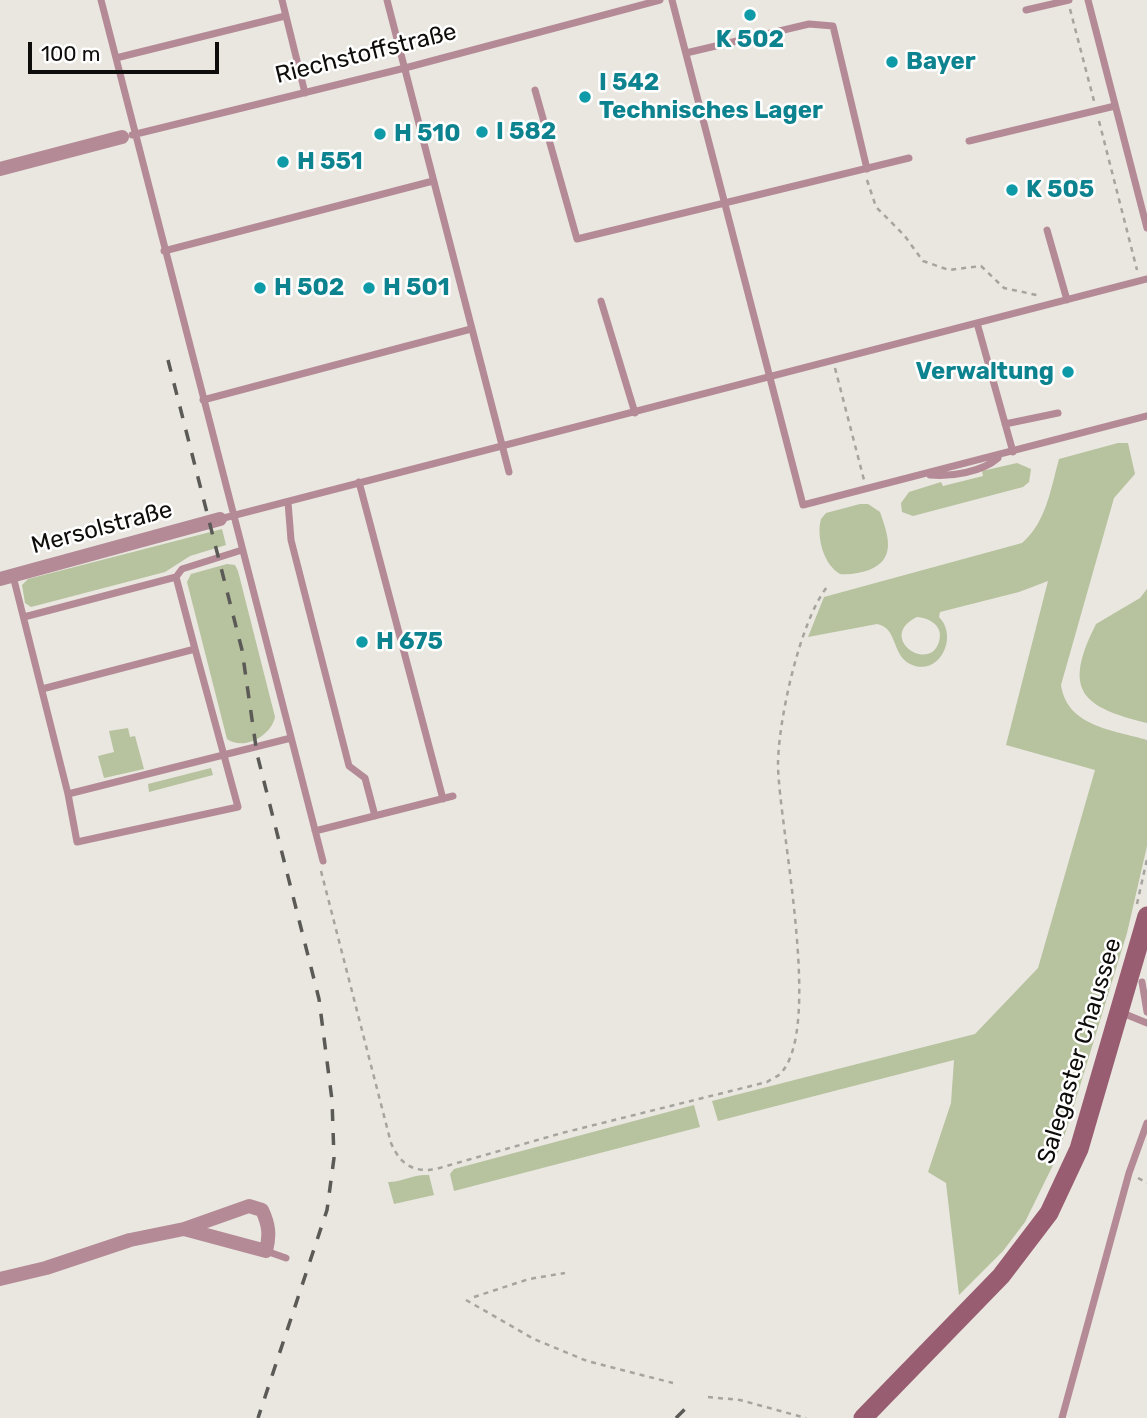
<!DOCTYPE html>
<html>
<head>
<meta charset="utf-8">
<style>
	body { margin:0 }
	#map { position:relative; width:1147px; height:1418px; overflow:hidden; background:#e9e7e0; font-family:Rubik,sans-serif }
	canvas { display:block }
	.scale { position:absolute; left:28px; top:42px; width:191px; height:32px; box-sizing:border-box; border:4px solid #0e0d0b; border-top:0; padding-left:9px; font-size:21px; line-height:24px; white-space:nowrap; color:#0e0d0b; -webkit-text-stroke:5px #fff; paint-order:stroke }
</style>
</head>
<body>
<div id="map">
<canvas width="1147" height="1418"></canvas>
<div class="scale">100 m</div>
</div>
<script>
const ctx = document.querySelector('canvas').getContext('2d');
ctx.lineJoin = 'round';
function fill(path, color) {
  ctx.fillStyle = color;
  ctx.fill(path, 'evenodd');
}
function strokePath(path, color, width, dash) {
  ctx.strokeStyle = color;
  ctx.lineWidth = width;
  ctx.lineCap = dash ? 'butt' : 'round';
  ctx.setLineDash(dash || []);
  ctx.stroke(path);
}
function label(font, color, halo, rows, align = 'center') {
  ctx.font = font + ' Rubik,sans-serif';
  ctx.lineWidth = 5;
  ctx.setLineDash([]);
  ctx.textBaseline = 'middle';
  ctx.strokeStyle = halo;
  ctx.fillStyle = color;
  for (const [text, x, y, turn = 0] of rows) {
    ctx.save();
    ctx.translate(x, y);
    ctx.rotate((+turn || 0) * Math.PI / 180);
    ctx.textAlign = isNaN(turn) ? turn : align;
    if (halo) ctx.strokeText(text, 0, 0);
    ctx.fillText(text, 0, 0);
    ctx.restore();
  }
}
const green = new Path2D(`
	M 1118,443 L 1128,443 L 1135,474 L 1114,498 L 1061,685 C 1067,727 1114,730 1147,740 L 1147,846 L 1127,933 L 1067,1128 L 1055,1161 L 1025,1222 L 1003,1251 L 959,1295 L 946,1183 L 928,1172 L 951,1103 L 954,1060 L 718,1121 L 712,1101 L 975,1034 L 1038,968 L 1095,770 L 1006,745 L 1048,581 L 1019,592 L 940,612 L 939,617 C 959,637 939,678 910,664 C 891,654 898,628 877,624 L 808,637 L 824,597 L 1022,543 C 1046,523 1051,488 1059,459 ZM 917,617 C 930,618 944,626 939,642 C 929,674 876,637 917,617 Z
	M 1017,463 L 1031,469 L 1029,482 L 1023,487 L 913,516 L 902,512 L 901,503 L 909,492 L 941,482 L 943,486 L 983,476 L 982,471 Z
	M 860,504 L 868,504 L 880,512 C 888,535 897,559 869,570 C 860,573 850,575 840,574 C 824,565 816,537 821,519 L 826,513 Z
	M 222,529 L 226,545 L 190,556 L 165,572 L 31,607 L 25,603 L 22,585 L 28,579 Z
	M 227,564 L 235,565 L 238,571 L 275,717 C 271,736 244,751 227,739 L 187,582 L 191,574 Z
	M 1147,589 L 1147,723 C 1082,707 1062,691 1096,624 L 1140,598 Z
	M 128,728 L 130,737 L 135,736 L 144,769 L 104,778 L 98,756 L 114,752 L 109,731 Z
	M 211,768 L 213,775 L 149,792 L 148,784 Z
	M 694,1105 L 700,1127 L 454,1191 L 450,1174 L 454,1169 Z
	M 429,1175 L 434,1195 L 394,1204 L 388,1182 C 403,1182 413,1174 429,1175 Z`);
const path = new Path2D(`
	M 1070,9 L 1094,101
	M 1099,121 L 1137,270
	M 867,180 L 876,207 L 904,235 L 923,261 L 949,270 L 981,266 L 1004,288 L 1041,296
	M 835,368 L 864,480
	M 321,871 L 391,1143 C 400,1164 413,1173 436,1169 L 562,1133 L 767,1082 C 771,1079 777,1077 780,1074 C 824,1030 779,828 778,765 C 778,721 800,621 827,587
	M 1137,904 L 1147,859
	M 1138,1178 L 1147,1183
	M 474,1297 L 529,1279 L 565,1273
	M 466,1300 L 534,1339 L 587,1361 L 673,1383
	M 708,1397 L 740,1400 L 806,1418`);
const service = new Path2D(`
	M 101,0 L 323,861
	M 282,0 L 305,93
	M 387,0 L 509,472
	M 672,0 L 803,505 L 1147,416
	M 1088,0 L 1147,228
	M 1026,10 L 1069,0
	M 686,53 L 809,24 L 833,26 L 867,169
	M 116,58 L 285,16
	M 535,90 L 577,239 L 909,158
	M 132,135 L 405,68 L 660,0
	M 969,141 L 1115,106
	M 1047,230 L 1067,300
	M 164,251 L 433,181
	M 601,301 L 635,413
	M 977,323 L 1013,452
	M 203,400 L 471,329
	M 1005,424 L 1058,413
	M 930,475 C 951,477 982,472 998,458
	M 359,482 L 443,799
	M 288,502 L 291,540 L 349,766 L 365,778 L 375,816
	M 220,519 L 1147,279
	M 13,576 L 68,794 L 291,738
	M 24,617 L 176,577
	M 195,649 L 176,577 L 182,569 L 242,550
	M 42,689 L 195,649 L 238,807 L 77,842 L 68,794
	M 315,831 L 453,796
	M 1142,982 L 1147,1012
	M 1120,1012 L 1147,1023
	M 266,1251 L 286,1258
	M 1062,1418 L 1129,1173 L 1147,1123`);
const minor = new Path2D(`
	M 0,169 L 122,137
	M 0,579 L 220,519
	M 0,1279 L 46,1268 L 130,1240 L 184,1229 L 249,1206 L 262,1210 C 269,1225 270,1235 266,1251 L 184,1229`);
const secondary = new Path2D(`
	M 863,1418 L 1001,1276 L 1049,1213 L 1079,1149 L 1147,916`);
const rail = new Path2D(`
	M 168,360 L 242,650 L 257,754 L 319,999 L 332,1100 L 334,1158 L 327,1210 L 258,1418
	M 676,1418 L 689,1405`);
const markers = [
	[750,15,7,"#0f9aa8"],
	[892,62,7,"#0f9aa8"],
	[585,97,7,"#0f9aa8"],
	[482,132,7,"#0f9aa8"],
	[380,134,7,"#0f9aa8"],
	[283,162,7,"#0f9aa8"],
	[1012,190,7,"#0f9aa8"],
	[260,288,7,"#0f9aa8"],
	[369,288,7,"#0f9aa8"],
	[1068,372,7,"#0f9aa8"],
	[362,642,7,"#0f9aa8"]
];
const cultureNames = [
	["K 502",750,40,"center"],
	["Bayer",906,62],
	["I 542",599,83],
	["Technisches Lager",599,111],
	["I 582",496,132],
	["H 510",394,134],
	["H 551",297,162],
	["K 505",1026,190],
	["H 502",274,288],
	["H 501",383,288],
	["Verwaltung",1054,372,"right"],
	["H 675",376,642]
];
const streetNames = [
	["Riechstoffstraße",366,54,-14],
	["Mersolstraße",102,528,-15],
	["Salegaster Chaussee",1080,1051,-73]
];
fill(green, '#b7c29e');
strokePath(path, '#a6a49f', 2.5, [5, 5]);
strokePath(service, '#b58a97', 7);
strokePath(minor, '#b58a97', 14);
strokePath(secondary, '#995d71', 19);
strokePath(rail, '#5b5a56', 3.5, [12, 12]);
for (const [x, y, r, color] of markers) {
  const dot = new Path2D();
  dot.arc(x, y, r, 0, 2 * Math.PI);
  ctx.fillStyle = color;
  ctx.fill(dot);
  strokePath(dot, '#fff', 2.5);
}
label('bold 24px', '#0d838f', '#fff', cultureNames, 'left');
label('24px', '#0e0d0b', '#fff', streetNames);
</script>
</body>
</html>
